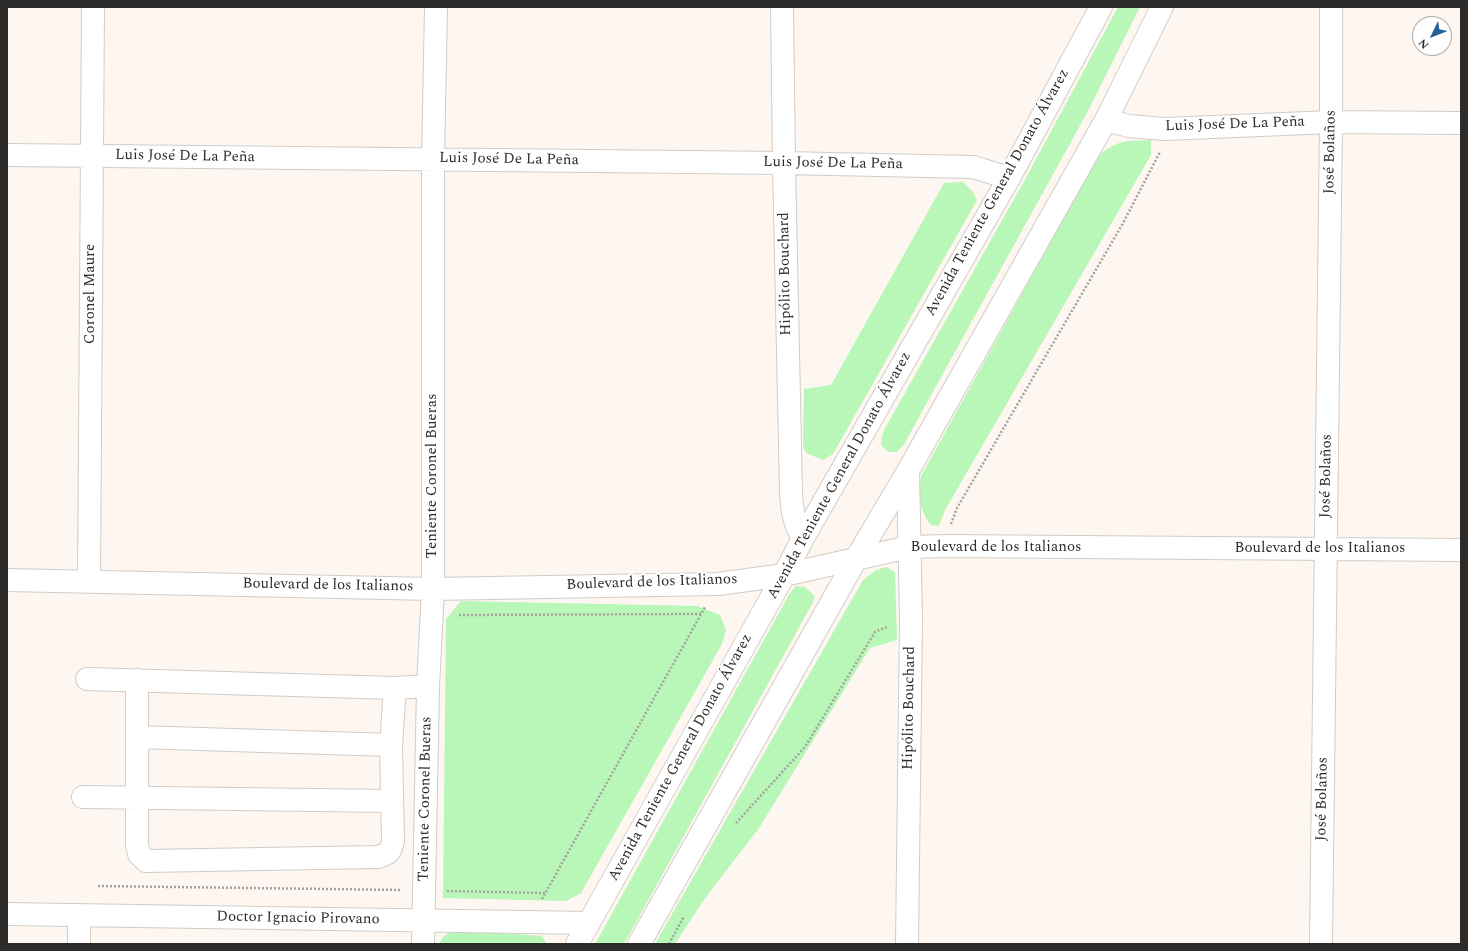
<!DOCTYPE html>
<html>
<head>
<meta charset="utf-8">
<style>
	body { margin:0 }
	#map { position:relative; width:1468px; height:951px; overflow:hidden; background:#fdf6f1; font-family:Spectral,serif }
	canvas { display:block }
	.frame { position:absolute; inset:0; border:8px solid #2e2c2a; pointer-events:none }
	.north { position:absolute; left:1412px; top:16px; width:40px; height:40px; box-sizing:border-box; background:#fff; border:1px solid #ababaa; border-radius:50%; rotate:227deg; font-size:11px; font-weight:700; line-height:16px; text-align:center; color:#2e2c2a }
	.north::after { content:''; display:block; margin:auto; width:14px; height:18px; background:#216398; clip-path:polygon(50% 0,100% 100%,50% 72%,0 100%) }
</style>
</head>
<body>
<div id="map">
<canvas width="1468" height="951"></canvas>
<div class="frame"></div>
<div class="north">N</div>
</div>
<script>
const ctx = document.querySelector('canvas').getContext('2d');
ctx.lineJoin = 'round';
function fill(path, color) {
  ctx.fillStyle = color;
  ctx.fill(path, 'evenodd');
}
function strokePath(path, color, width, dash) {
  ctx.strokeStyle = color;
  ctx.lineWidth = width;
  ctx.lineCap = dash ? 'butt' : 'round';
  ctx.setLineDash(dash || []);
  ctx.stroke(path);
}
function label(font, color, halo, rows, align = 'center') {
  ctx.font = font + ' Spectral,serif';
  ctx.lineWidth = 4;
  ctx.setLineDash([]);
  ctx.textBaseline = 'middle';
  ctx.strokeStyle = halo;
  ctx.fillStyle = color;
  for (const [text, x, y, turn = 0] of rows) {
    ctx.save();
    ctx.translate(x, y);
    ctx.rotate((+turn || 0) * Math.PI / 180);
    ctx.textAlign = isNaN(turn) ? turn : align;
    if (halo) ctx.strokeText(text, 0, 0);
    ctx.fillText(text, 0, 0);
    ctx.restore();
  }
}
const green = new Path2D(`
	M 1118,7 L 1140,7 L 1088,111 L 903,446 L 896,452 L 888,452 L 881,445 L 883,432 L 1027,176 Z
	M 1151,140 L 1151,155 L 945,510 L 939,526 L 931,525 C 919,510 918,495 921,476 L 1099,155 C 1120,139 1126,141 1151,140 Z
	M 963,182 L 973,192 L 977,200 L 833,454 L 823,460 L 806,453 L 803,446 L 804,389 L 831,385 L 944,183 Z
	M 886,567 L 895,572 L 897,640 L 870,648 L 759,828 L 703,901 L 675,944 L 655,944 L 863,580 L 876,570 Z
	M 796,586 L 805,587 L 815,596 L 812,604 L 624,944 L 595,944 L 790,593 Z
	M 461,601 L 697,606 L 720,615 L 726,630 L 722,644 L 581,893 L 566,901 L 443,898 L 446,619 Z
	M 454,929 L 542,936 L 547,944 L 439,944 L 443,937 Z`);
const path = new Path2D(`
	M 951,524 L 957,508 L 1122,225 L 1160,152
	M 459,615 L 701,614
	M 736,823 L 805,747 L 875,632 L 887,627
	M 98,886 L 402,890
	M 447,891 L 545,893
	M 542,899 L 705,607
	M 669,944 L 684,916`);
const minor = new Path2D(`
	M 782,7 L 784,163 L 791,493 C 792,510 794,524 803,538
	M 1106,120 L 1129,126 L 1165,129 L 1331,122 L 1461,123
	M 7,155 L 784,163 L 973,167 L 1009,178
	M 7,580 L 433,589 L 718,584 L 784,575 L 909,547 L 947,546 L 1461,550
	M 89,581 L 93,7
	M 87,679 L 395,688 L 428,686
	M 137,680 L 137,845 L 139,854 L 146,861 L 378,857 C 390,853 390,852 393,841 L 391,745 L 395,688
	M 137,737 L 391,745
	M 83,797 L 391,801
	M 7,914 L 589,923
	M 79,944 L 79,915
	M 423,944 L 428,686 L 433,589 L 433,160 L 436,7
	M 907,944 L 911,619 L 908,471
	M 1321,944 L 1331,122 L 1331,7`);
const major = new Path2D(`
	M 577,944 L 784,575 L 803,538 L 1009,178 L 1101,7
	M 639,944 L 856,559 L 908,471 L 1106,120 L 1162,7`);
const streetNames = [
	["Luis José De La Peña",1235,125,-2],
	["José Bolaños",1331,152,-89],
	["Luis José De La Peña",185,157,1],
	["Luis José De La Peña",509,160,1],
	["Luis José De La Peña",833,164,1],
	["Avenida Teniente General Donato Álvarez",998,193,-61],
	["Hipólito Bouchard",786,274,-91],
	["Coronel Maure",91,294,-90],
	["Teniente Coronel Bueras",433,476,-90],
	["Avenida Teniente General Donato Álvarez",840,476,-61],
	["José Bolaños",1327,476,-89],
	["Boulevard de los Italianos",996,548],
	["Boulevard de los Italianos",1320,549],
	["Boulevard de los Italianos",652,583,-2],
	["Boulevard de los Italianos",328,586,1],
	["Hipólito Bouchard",910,708,-89],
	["Avenida Teniente General Donato Álvarez",681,758,-61],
	["Teniente Coronel Bueras",426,799,-89],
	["José Bolaños",1323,799,-89],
	["Doctor Ignacio Pirovano",298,919,1]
];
fill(green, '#b8f7b7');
strokePath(minor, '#d2ccc7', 24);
strokePath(major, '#d2ccc7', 24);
strokePath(path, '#a6a19d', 2.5, [2, 2]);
strokePath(minor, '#fff', 22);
strokePath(major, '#fff', 22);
label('15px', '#2e2c2a', '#fff', streetNames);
</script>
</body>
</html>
